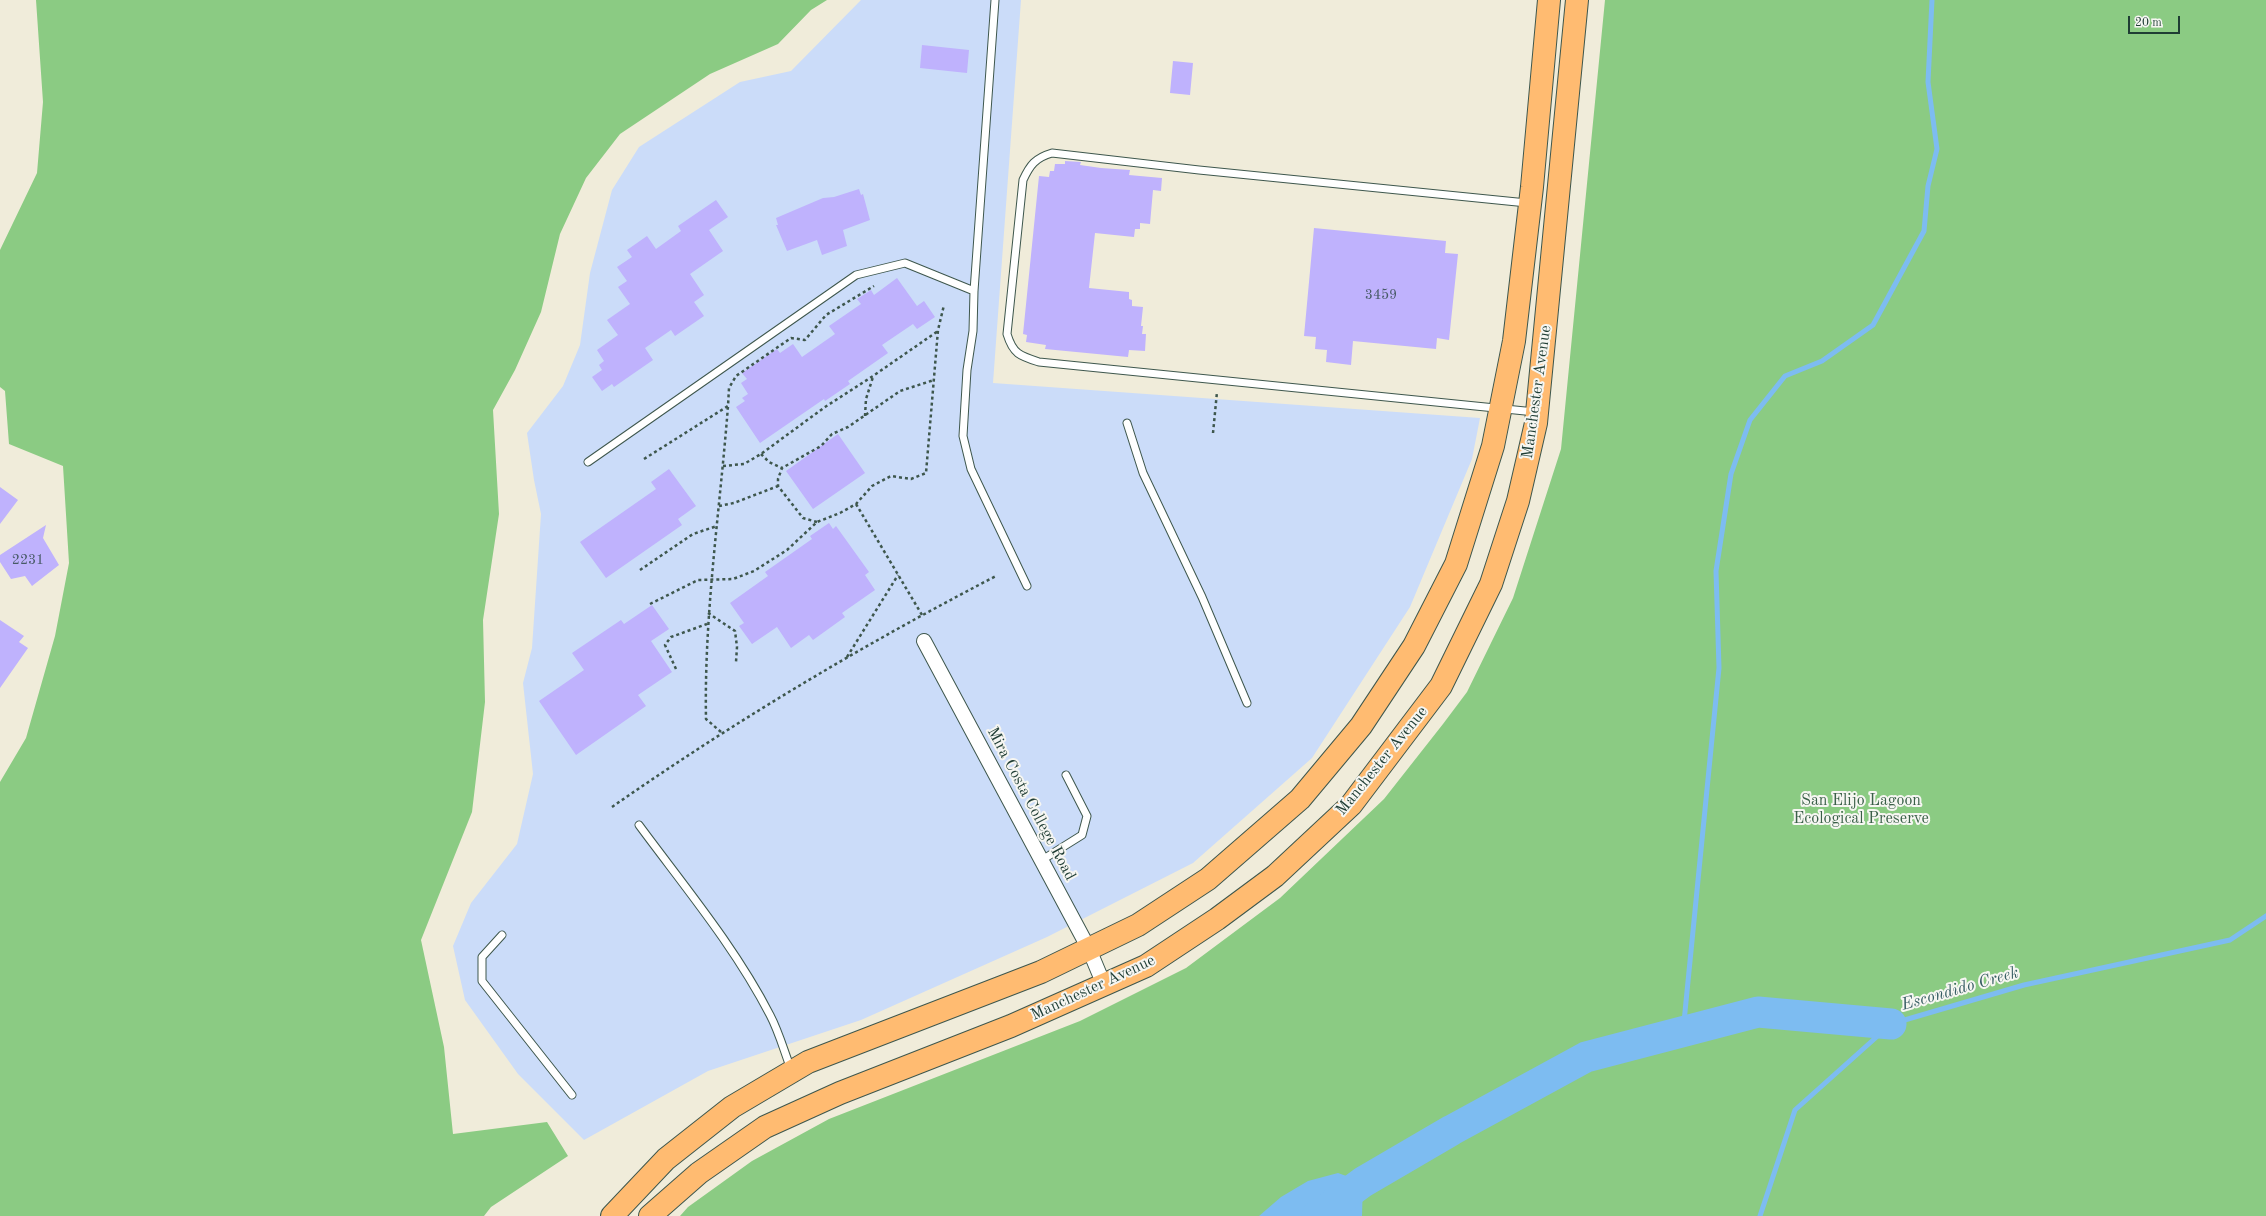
<!DOCTYPE html>
<html>
<head>
<meta charset="utf-8">
<style>
	body { margin:0 }
	#map { position:relative; width:2266px; height:1216px; overflow:hidden; background:#f0ecda; font-family:"Old Standard TT",serif }
	canvas { display:block }
	.scale { position:absolute; left:2128px; top:16px; width:52px; height:18px; box-sizing:border-box; border:2px solid #1f3d34; border-top:0; padding-left:5px; font-size:12px; line-height:14px; white-space:nowrap; color:#1f3d34; -webkit-text-stroke:3px #f6f6f2; paint-order:stroke }
</style>
</head>
<body>
<div id="map">
<canvas width="2266" height="1216"></canvas>
<div class="scale">20 m</div>
</div>
<script>
const ctx = document.querySelector('canvas').getContext('2d');
ctx.lineJoin = 'round';
function fill(path, color) {
  ctx.fillStyle = color;
  ctx.fill(path, 'evenodd');
}
function strokePath(path, color, width, dash) {
  ctx.strokeStyle = color;
  ctx.lineWidth = width;
  ctx.lineCap = dash ? 'butt' : 'round';
  ctx.setLineDash(dash || []);
  ctx.stroke(path);
}
function label(font, color, halo, rows, align = 'center') {
  ctx.font = font + ' "Old Standard TT",serif';
  ctx.lineWidth = 4;
  ctx.setLineDash([]);
  ctx.textBaseline = 'middle';
  ctx.strokeStyle = halo;
  ctx.fillStyle = color;
  for (const [text, x, y, turn = 0] of rows) {
    ctx.save();
    ctx.translate(x, y);
    ctx.rotate((+turn || 0) * Math.PI / 180);
    ctx.textAlign = isNaN(turn) ? turn : align;
    if (halo) ctx.strokeText(text, 0, 0);
    ctx.fillText(text, 0, 0);
    ctx.restore();
  }
}
const built = new Path2D(`
	M 861,0 L 1021,0 L 993,383 L 1480,418 L 1472,459 L 1410,607 L 1312,758 L 1193,863 L 1047,937 L 861,1020 L 708,1071 L 584,1140 L 518,1074 L 465,1000 L 453,946 L 471,903 L 517,844 L 533,774 L 523,683 L 532,648 L 541,514 L 534,480 L 527,433 L 563,386 L 580,345 L 590,273 L 612,190 L 639,147 L 740,82 L 791,71 Z`);
const green = new Path2D(`
	M 36,0 L 827,0 L 811,10 L 778,44 L 710,74 L 620,134 L 586,178 L 560,234 L 541,312 L 515,370 L 493,410 L 499,514 L 483,620 L 485,702 L 472,812 L 421,940 L 444,1047 L 453,1134 L 547,1122 L 568,1156 L 491,1207 L 484,1216 L 0,1216 L 0,782 L 26,738 L 55,636 L 69,563 L 63,466 L 9,444 L 5,391 L 0,387 L 0,250 L 37,173 L 43,102 Z
	M 1605,0 L 2266,0 L 2266,1216 L 680,1216 L 688,1207 L 752,1161 L 829,1119 L 1080,1021 L 1186,968 L 1280,898 L 1384,799 L 1443,724 L 1467,692 L 1513,598 L 1561,449 Z`);
const water = new Path2D(`
	M 1338,1173 L 1363,1182 L 1362,1216 L 1259,1216 L 1281,1197 L 1308,1181 Z`);
const stream = new Path2D(`
	M 1683,1032 L 1719,668 L 1716,571 L 1731,474 L 1750,420 L 1785,376 L 1822,361 L 1873,325 L 1924,231 L 1928,186 L 1937,149 L 1928,82 L 1932,0
	M 1760,1216 L 1795,1110 L 1891,1024 L 2024,985 L 2230,940 L 2266,916`);
const river = new Path2D(`
	M 1317,1216 L 1363,1182 L 1452,1130 L 1586,1057 L 1758,1012 L 1891,1024`);
const building = new Path2D(`
	M 922,45 L 969,50 L 967,73 L 920,68 Z
	M 1173,61 L 1193,63 L 1190,95 L 1170,93 Z
	M 1065,161 L 1081,162 L 1080,165 L 1101,168 L 1130,170 L 1129,175 L 1162,178 L 1161,191 L 1153,190 L 1150,224 L 1140,223 L 1140,229 L 1135,229 L 1134,237 L 1095,233 L 1089,288 L 1129,292 L 1129,299 L 1132,300 L 1132,306 L 1143,307 L 1141,326 L 1143,326 L 1142,334 L 1146,334 L 1145,351 L 1129,350 L 1128,357 L 1045,349 L 1046,345 L 1026,342 L 1027,335 L 1023,334 L 1039,176 L 1049,177 L 1050,171 L 1054,171 L 1055,164 L 1065,164 Z
	M 859,189 L 861,195 L 863,194 L 870,220 L 843,230 L 847,246 L 822,255 L 817,240 L 787,251 L 776,225 L 778,225 L 776,218 L 823,198 L 834,197 Z
	M 716,200 L 728,217 L 709,230 L 723,251 L 690,274 L 704,295 L 694,302 L 704,316 L 675,336 L 671,330 L 645,348 L 653,360 L 614,387 L 612,384 L 602,391 L 592,377 L 602,370 L 599,365 L 604,361 L 597,350 L 618,335 L 607,320 L 630,304 L 618,287 L 627,281 L 617,267 L 632,257 L 627,250 L 647,236 L 656,249 L 681,231 L 678,226 Z
	M 1314,228 L 1446,241 L 1445,253 L 1458,254 L 1449,340 L 1437,338 L 1436,349 L 1353,341 L 1351,365 L 1326,362 L 1327,350 L 1315,349 L 1316,337 L 1304,336 Z
	M 897,278 L 917,306 L 924,301 L 935,317 L 917,329 L 913,324 L 882,345 L 888,353 L 848,381 L 850,384 L 825,401 L 824,399 L 760,443 L 736,407 L 745,401 L 742,398 L 748,394 L 741,383 L 747,379 L 742,373 L 777,349 L 780,353 L 793,344 L 802,357 L 835,334 L 829,326 L 861,304 L 857,299 L 871,290 L 874,295 Z
	M 838,434 L 865,473 L 813,509 L 786,471 Z
	M 669,469 L 696,506 L 678,519 L 682,525 L 606,578 L 580,542 L 656,489 L 651,482 Z
	M 0,487 L 18,500 L 0,524 Z
	M 829,523 L 833,529 L 836,526 L 869,572 L 865,575 L 875,590 L 842,613 L 845,617 L 813,640 L 809,635 L 791,648 L 777,627 L 752,644 L 739,626 L 744,623 L 730,603 L 768,576 L 765,572 L 812,539 L 810,536 Z
	M 46,525 L 43,538 L 59,565 L 32,586 L 25,576 L 11,579 L 0,562 L 0,555 Z
	M 652,605 L 669,629 L 651,641 L 672,672 L 638,695 L 646,706 L 576,755 L 539,701 L 584,670 L 572,653 L 621,620 L 624,624 Z
	M 0,620 L 24,636 L 19,642 L 28,648 L 0,688 Z`);
const path = new Path2D(`
	M 865,416 L 866,399 L 873,377
	M 1213,433 L 1217,392
	M 761,454 L 769,462 L 782,468
	M 644,459 L 728,406 L 729,388 L 736,376 L 791,338 L 805,340 L 826,315 L 874,286
	M 723,466 L 744,464 L 761,454 L 825,407 L 873,376 L 938,331
	M 856,504 L 922,615
	M 719,506 L 734,503 L 778,486
	M 817,522 L 803,518 L 778,486 L 778,479 L 782,468 L 821,446 L 832,434 L 848,427 L 900,391 L 934,380
	M 640,570 L 693,534 L 717,526
	M 650,604 L 698,580 L 733,579 L 754,571 L 787,550 L 817,522 L 840,513 L 856,504 L 872,486 L 891,476 L 911,479 L 926,473 L 938,330 L 944,305
	M 708,613 L 735,631 L 737,647 L 736,662
	M 847,657 L 898,575
	M 676,669 L 665,645 L 671,637 L 707,624
	M 721,732 L 706,719 C 704,614 720,510 728,406
	M 612,807 C 735,721 863,645 996,576`);
const service = new Path2D(`
	M 995,0 L 974,291 L 973,331 L 967,370 L 963,436 L 971,469 L 1027,586
	M 1527,203 L 1199,170 L 1052,153 C 1035,158 1030,165 1023,180 L 1007,334 C 1013,354 1020,356 1039,362 L 1535,412
	M 1127,423 L 1143,473 L 1202,597 L 1247,703
	M 588,462 L 856,275 L 905,263 L 974,291
	M 639,825 C 684,886 735,947 770,1015 C 779,1032 784,1051 791,1069
	M 1042,860 L 1082,835 L 1087,816 L 1066,775
	M 502,935 L 482,957 L 482,981 L 572,1095`);
const minor = new Path2D(`
	M 924,641 L 1089,949 L 1104,985`);
const primary = new Path2D(`
	M 612,1216 L 666,1159 L 732,1107 L 808,1062 L 1041,972 L 1138,925 L 1208,879 L 1300,799 L 1361,726 L 1414,646 L 1456,564 L 1493,446 L 1514,341 L 1532,187 L 1549,0
	M 650,1216 L 699,1173 L 765,1127 L 840,1093 L 1011,1026 L 1146,966 L 1217,919 L 1275,876 L 1351,805 L 1441,686 L 1491,584 L 1518,501 L 1536,423 L 1577,0`);
const numberNames = [
	["3459",1381,295],
	["2231",28,560]
];
const streetNames = [
	["Manchester Avenue",1537,392,-82],
	["Manchester Avenue",1382,761,-51],
	["Mira Costa College Road",1031,804,62],
	["Manchester Avenue",1093,988,-25]
];
const parkNames = [
	["San Elijo Lagoon",1861,801],
	["Ecological Preserve",1861,819]
];
const waterNames = [
	["Escondido Creek",1960,989,-16]
];
fill(built, '#cbdcf9');
fill(green, '#8bcb83');
fill(water, '#7dbcf1');
strokePath(stream, '#7dbcf1', 5);
strokePath(river, '#7dbcf1', 31);
fill(building, '#bfb2fd');
strokePath(service, '#3e574d', 9);
strokePath(minor, '#3e574d', 16);
strokePath(primary, '#3e574d', 24);
strokePath(path, '#3e574d', 2.5, [3, 3]);
strokePath(service, '#fff', 7);
strokePath(minor, '#fff', 14);
strokePath(primary, '#ffbb71', 22);
label('14px', '#475a66', null, numberNames);
label('16px', '#1f3d34', '#f6f6f2', streetNames);
label('16px', '#3a6048', '#f6f6f2', parkNames);
label('italic 17px', '#365d63', '#f6f6f2', waterNames);
</script>
</body>
</html>
